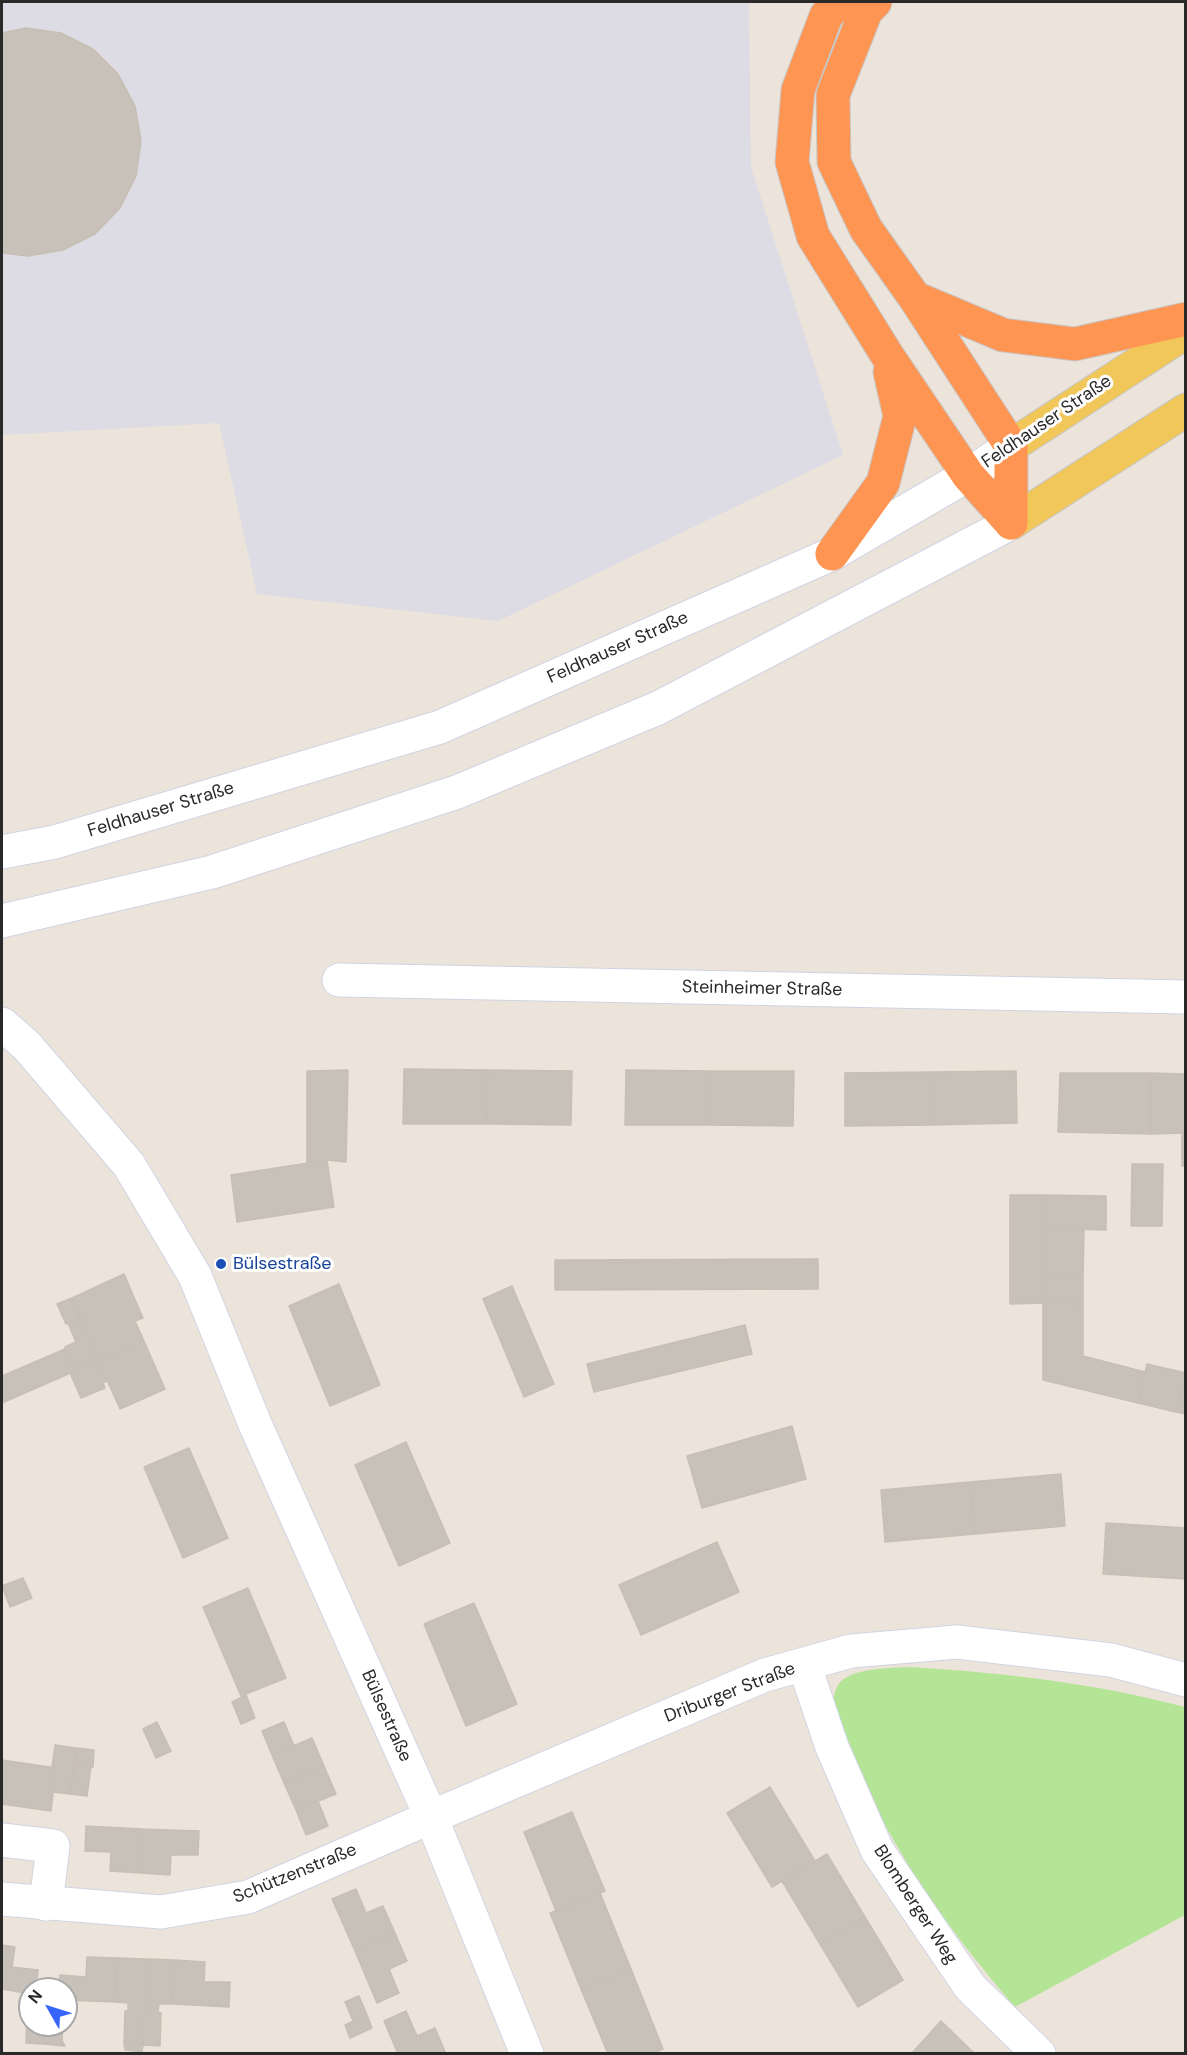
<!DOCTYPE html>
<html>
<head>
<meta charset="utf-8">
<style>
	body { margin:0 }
	#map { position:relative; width:1187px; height:2055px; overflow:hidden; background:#ece4db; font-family:"DM Sans",sans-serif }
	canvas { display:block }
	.frame { position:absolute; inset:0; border:3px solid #292929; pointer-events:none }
	.north { position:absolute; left:18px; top:1977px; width:60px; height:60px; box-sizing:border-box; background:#fff; border:2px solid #a9a9a9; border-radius:50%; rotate:309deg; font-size:16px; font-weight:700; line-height:24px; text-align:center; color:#292929 }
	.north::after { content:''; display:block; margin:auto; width:21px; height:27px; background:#3765fc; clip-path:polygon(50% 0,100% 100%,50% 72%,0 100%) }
</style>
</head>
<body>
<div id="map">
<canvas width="1187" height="2055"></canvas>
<div class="frame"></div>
<div class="north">N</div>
</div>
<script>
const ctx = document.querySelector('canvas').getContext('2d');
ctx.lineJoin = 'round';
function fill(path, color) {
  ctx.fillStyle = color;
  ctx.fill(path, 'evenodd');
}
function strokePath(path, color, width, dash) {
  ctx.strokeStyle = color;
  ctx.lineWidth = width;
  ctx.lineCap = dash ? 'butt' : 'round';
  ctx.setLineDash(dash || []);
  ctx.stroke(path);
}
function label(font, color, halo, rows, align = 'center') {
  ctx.font = font + ' "DM Sans",sans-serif';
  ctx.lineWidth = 6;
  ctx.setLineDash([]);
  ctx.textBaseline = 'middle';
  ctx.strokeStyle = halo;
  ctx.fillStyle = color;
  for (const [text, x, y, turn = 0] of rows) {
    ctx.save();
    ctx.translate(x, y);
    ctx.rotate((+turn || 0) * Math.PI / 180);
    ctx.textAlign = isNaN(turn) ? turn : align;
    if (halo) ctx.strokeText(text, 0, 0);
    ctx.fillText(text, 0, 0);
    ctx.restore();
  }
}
const industrial = new Path2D(`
	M 2,2 L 749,2 L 751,167 L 843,455 L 498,621 L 257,594 L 219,423 L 2,435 Z`);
const green = new Path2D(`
	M 911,1667 C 1004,1673 1095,1683 1185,1707 L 1185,1915 L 1015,2007 C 946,1927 884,1841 847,1741 C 840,1724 827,1703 838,1685 C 850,1667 892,1668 911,1667 Z`);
const building = new Path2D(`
	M 26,28 L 61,33 L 93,49 L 118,74 L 135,106 L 141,141 L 136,176 L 120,208 L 95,234 L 63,250 L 28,256 L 2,253 L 2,33 Z
	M 404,1069 L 488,1070 L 487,1124 L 403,1124 Z
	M 348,1070 L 346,1162 L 327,1160 L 307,1163 L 307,1071 Z
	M 488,1070 L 572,1071 L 571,1125 L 487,1124 Z
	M 626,1070 L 709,1071 L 709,1125 L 625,1125 Z
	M 709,1071 L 794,1071 L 793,1126 L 709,1125 Z
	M 1016,1071 L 1017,1123 L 931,1125 L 931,1072 Z
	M 931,1072 L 931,1125 L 845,1126 L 845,1073 Z
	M 1060,1073 L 1151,1073 L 1151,1134 L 1058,1132 Z
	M 1151,1073 L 1186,1074 L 1186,1133 L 1151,1134 Z
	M 1182,1133 L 1186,1133 L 1186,1166 L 1182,1166 Z
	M 327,1160 L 334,1207 L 237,1222 L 231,1175 Z
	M 1132,1164 L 1163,1164 L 1162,1226 L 1131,1226 Z
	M 1010,1195 L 1043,1195 L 1043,1303 L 1010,1304 Z
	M 1043,1195 L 1106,1196 L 1106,1230 L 1043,1228 Z
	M 1043,1228 L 1084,1229 L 1083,1278 L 1043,1276 Z
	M 818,1259 L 818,1289 L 555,1290 L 555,1260 Z
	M 124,1274 L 143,1318 L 135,1321 L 144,1341 L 98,1360 L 72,1298 Z
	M 1043,1276 L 1083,1278 L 1083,1304 L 1043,1303 Z
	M 339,1284 L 380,1385 L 330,1406 L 289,1306 Z
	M 512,1286 L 554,1384 L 524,1397 L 483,1299 Z
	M 72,1298 L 81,1318 L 66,1324 L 57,1304 Z
	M 1043,1303 L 1083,1304 L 1083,1356 L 1145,1372 L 1138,1403 L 1043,1380 Z
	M 81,1318 L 98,1360 L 75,1371 L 65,1347 L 76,1342 L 68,1323 Z
	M 745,1325 L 752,1354 L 594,1392 L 587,1364 Z
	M 144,1341 L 165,1389 L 120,1409 L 98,1360 Z
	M 65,1349 L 75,1371 L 2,1403 L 2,1376 Z
	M 98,1360 L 107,1381 L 103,1383 L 105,1388 L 81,1398 L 70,1373 Z
	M 1147,1364 L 1186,1373 L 1176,1412 L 1138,1403 Z
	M 1186,1376 L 1186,1414 L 1176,1412 Z
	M 792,1426 L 806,1479 L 702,1508 L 687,1456 Z
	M 406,1442 L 450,1543 L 399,1566 L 355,1465 Z
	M 189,1448 L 228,1538 L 183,1558 L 144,1467 Z
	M 1061,1474 L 1065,1526 L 975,1534 L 970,1482 Z
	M 970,1482 L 975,1534 L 885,1542 L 881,1490 Z
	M 1106,1523 L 1186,1528 L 1186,1579 L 1103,1574 Z
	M 717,1542 L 739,1592 L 641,1635 L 619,1585 Z
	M 23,1578 L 32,1598 L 10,1607 L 2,1586 Z
	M 248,1588 L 286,1678 L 241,1696 L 203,1607 Z
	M 474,1603 L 517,1704 L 466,1726 L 424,1624 Z
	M 246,1695 L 255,1718 L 241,1724 L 232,1702 Z
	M 157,1722 L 171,1751 L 156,1758 L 143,1729 Z
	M 284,1722 L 294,1746 L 272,1755 L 262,1731 Z
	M 312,1738 L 324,1766 L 284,1783 L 272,1755 Z
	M 55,1745 L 76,1748 L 70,1794 L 53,1792 L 56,1768 L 52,1767 Z
	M 76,1748 L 94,1750 L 93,1767 L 75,1765 Z
	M 2,1760 L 56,1768 L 51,1811 L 2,1804 Z
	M 75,1765 L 91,1767 L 87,1796 L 70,1794 Z
	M 324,1766 L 336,1794 L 296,1810 L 284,1783 Z
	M 770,1787 L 815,1861 L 772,1887 L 727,1813 Z
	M 318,1801 L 328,1826 L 306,1835 L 296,1810 Z
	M 572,1812 L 605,1891 L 556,1911 L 524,1832 Z
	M 86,1826 L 142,1829 L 141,1873 L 110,1871 L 111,1852 L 85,1851 Z
	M 142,1829 L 199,1831 L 198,1855 L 171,1855 L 170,1875 L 141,1873 Z
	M 827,1854 L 865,1917 L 820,1944 L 782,1881 Z
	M 356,1889 L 366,1913 L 383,1906 L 395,1933 L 355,1951 L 332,1899 Z
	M 600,1893 L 631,1969 L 581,1989 L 550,1913 Z
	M 865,1917 L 903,1980 L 858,2007 L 820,1944 Z
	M 395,1933 L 407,1961 L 389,1969 L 399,1993 L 377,2003 L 355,1951 Z
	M 2,1945 L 15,1947 L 12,1967 L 38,1970 L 36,1989 L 30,1989 L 30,1994 L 2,1989 Z
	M 87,1957 L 117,1958 L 115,2002 L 66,2000 L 66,1989 L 59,1989 L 60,1975 L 86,1977 Z
	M 117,1958 L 146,1959 L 143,2045 L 124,2044 L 125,2011 L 128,2011 L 128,2003 L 115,2002 Z
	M 146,1959 L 174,1960 L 172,2004 L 159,2004 L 158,2012 L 161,2013 L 160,2046 L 143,2045 Z
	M 174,1960 L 205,1962 L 204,1982 L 230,1982 L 229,2007 L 172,2004 Z
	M 631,1969 L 663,2049 L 652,2054 L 608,2054 L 581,1989 Z
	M 359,1996 L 367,2015 L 353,2021 L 345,2002 Z
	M 27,2011 L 30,2011 L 30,2025 L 45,2025 L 43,2044 L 26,2043 Z
	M 406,2011 L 417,2036 L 435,2028 L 446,2054 L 398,2054 L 384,2021 Z
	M 367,2015 L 372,2028 L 350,2038 L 345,2025 Z
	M 941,2021 L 975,2054 L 911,2054 Z
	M 45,2025 L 63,2025 L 62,2041 L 65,2046 L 43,2044 Z
	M 124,2044 L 143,2045 L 142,2052 L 125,2050 Z`);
const minor = new Path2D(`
	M 2,852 L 55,842 L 440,727 L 832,554 L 968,475 L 1011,446
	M 2,921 L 212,872 L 457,792 L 658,708 L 1011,523
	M 339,980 L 1186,997
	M 2,1024 L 27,1046 L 129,1165 L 195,1276 L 255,1424 L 431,1817 L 527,2054
	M 804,1664 L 832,1747 L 877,1850 L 970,1987 L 1039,2054
	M 2,1840 L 53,1846 L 46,1904
	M 2,1899 L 161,1912 L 248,1897 L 431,1817 L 765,1675 L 851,1651 L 957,1642 L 1111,1660 L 1186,1680`);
const major = new Path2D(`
	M 1011,446 L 1186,332
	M 1011,523 L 1186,410`);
const highway = new Path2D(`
	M 839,2 L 826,16 L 798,90 L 792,162 L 813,236 L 887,355 L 968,475 L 1011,523
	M 875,2 L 866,11 L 833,95 L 834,162 L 866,229 L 915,298 L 1011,446 L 1011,523
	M 915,298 L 1003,335 L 1075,344 L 1186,319
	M 832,554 L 883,483 L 900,416 L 890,372`);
const markers = [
	[221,1264,6,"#1a4fb4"]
];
const streetNames = [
	["Feldhauser Straße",1047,422,-34],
	["Feldhauser Straße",618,648,-24],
	["Feldhauser Straße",161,810,-17],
	["Steinheimer Straße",762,989,1],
	["Driburger Straße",730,1693,-21],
	["Bülsestraße",386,1716,66],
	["Schützenstraße",295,1874,-22],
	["Blomberger Weg",915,1905,57]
];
const transitNames = [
	["Bülsestraße",233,1264]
];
fill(industrial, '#dddbe4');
fill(green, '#b4e496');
fill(building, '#c7c1ba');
strokePath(building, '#c7bfb4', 1.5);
strokePath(minor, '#d0d4e2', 35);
strokePath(major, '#c7c7c7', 35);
strokePath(highway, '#c7c7c7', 35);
strokePath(minor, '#fff', 33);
strokePath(major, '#f2c759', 33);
strokePath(highway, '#ff9552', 33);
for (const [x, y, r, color] of markers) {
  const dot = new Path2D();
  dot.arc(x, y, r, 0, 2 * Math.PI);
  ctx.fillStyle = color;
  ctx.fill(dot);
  strokePath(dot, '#fff', 2);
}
label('18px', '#292929', '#fff', streetNames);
label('18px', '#164399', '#fff', transitNames, 'left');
</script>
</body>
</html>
